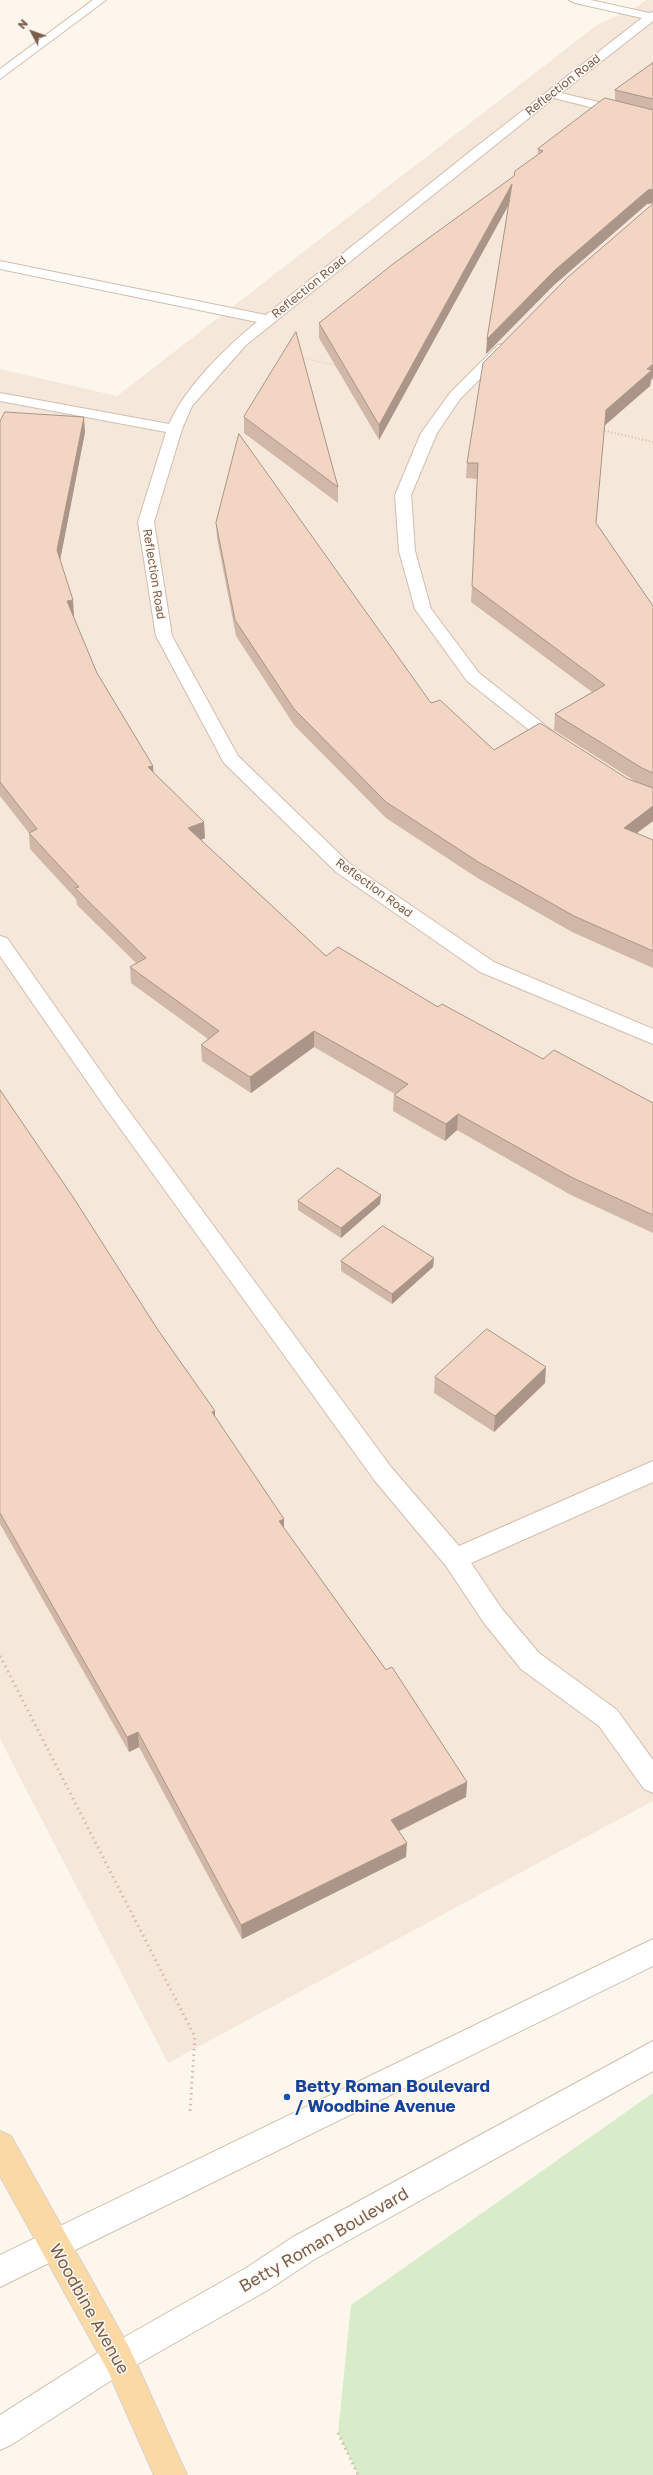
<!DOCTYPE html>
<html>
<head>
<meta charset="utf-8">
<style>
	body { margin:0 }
	#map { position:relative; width:653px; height:2475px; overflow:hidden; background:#fdf6ec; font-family:"Golos Text",sans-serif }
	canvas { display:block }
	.north { position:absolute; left:12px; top:12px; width:40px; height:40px; -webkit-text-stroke:3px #fffaf3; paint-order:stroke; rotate:311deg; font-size:11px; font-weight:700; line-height:16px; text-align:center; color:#7a5c4d }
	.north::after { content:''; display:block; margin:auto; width:14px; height:18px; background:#7a5c4d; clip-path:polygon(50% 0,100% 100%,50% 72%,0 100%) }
</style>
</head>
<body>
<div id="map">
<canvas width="653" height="2475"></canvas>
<div class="north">N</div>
</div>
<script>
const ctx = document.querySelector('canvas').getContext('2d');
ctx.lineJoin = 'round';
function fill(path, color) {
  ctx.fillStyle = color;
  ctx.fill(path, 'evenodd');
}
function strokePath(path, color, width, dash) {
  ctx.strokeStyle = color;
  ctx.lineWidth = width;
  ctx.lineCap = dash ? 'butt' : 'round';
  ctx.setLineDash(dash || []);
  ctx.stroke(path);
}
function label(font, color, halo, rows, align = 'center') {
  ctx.font = font + ' "Golos Text",sans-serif';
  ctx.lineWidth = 3;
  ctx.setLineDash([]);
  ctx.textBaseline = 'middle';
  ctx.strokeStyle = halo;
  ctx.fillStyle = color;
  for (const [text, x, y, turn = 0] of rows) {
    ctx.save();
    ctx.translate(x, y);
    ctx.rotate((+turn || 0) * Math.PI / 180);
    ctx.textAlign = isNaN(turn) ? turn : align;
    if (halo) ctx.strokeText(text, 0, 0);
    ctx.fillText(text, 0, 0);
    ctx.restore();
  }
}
const residential = new Path2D(`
	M 646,0 L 653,0 L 653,1801 L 168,2063 L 0,1739 L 0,369 L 117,396 L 597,25 L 638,6 Z`);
const green = new Path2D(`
	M 653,2093 L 653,2475 L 358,2475 L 338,2433 L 351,2305 Z`);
const pathFar2 = new Path2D(`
	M 300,357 L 338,366`);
const pathFar1 = new Path2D(`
	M 601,430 L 653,442`);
const path = new Path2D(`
	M 0,1656 L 195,2037 L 190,2111
	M 338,2433 L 358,2475`);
const minor = new Path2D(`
	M 93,0 L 106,0 L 0,79 L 0,69 Z
	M 569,0 L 591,0 L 649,13 L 653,12 L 653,21 L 561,93 L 653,115 L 653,123 L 554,98 L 246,345 L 192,406 L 182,429 L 154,522 L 172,636 L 238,756 L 350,864 L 494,962 L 653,1029 L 653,1044 L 480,972 L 336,872 L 224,763 L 156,636 L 138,522 L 166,432 L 0,401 L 0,393 L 169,424 C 186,386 225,348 257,322 L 0,269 L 0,261 L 266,315 L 472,150 L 642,18 L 575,3 Z
	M 503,344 L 510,348 L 508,351 L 460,399 L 437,433 L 411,495 L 415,551 L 431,609 L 479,673 L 564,740 L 567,744 L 564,748 L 552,748 L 467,681 L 415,609 L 399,551 L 395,495 L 421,433 L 450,393 L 498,345 Z
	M 0,936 L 7,938 L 118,1096 L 391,1467 L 459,1546 L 653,1461 L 653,1482 L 471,1563 L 502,1609 L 539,1653 L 617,1710 L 653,1760 L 653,1793 L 644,1789 L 599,1726 L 521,1669 L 484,1623 L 446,1566 L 375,1481 L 104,1106 L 0,956 Z
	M 653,1939 L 653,1966 L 0,2287 L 0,2255 Z
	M 653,2041 L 653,2071 L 315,2259 L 268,2290 L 129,2369 L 11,2445 L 0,2450 L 0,2415 L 107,2347 L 246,2268 L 293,2237 Z`);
const major = new Path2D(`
	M 0,2131 L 11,2136 L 129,2347 L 187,2475 L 154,2475 L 107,2369 L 0,2176 Z`);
const wall = new Path2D(`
	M 653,63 L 653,203 L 647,204 L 554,285 L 486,354 L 509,203 L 379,440 L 319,338 L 319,323 L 514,176 L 538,155 L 538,149 L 615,101 L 615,90 Z
	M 651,380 L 650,386 L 604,426 L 596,523 L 653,606 L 653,821 L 637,833 L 653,840 L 653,968 L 572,932 L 479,879 L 386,818 L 294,725 L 236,636 L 217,538 L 216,523 L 431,703 L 494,750 L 628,779 L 635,781 L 554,730 L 555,714 L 592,692 L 471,602 L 478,479 L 466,478 L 467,463 Z
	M 244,417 L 338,487 L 338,503 L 244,433 Z
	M 0,422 L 85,432 L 60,559 L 74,616 L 73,616 L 97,673 L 153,766 L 153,772 L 205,838 L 201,840 L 326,956 L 438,1007 L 543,1059 L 653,1103 L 653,1233 L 569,1194 L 457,1130 L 445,1141 L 393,1111 L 394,1095 L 395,1094 L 314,1047 L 251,1093 L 202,1061 L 201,1045 L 208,1039 L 131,983 L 130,967 L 136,963 L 77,905 L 76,899 L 30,849 L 29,833 L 0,796 Z
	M 0,1090 L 158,1330 L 215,1411 L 215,1417 L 284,1528 L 467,1782 L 466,1797 L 399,1831 L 406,1857 L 242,1939 L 139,1747 L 129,1752 L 0,1524 Z
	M 381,1195 L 380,1204 L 341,1238 L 298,1210 L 298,1201 Z
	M 434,1258 L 433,1267 L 392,1304 L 341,1271 L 341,1261 Z
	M 435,1377 L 545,1383 L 494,1432 L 434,1393 Z`);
const shadedWall = new Path2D(`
	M 512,184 L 512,199 L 379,440 L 379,425 Z
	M 653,189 L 653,203 L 647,204 L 554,285 L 486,354 L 487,339 L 555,270 L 648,190 Z
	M 653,364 L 653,378 L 651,380 L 650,386 L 604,426 L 606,410 Z
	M 84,417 L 85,432 L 59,566 L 57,550 Z
	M 73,600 L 74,616 L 68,617 L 67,601 Z
	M 153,766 L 154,782 L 148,767 Z
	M 653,806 L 653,821 L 622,844 L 624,828 Z
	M 204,822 L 205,838 L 189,845 L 188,828 Z
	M 314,1031 L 314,1047 L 251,1093 L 250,1077 Z
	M 458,1114 L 457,1130 L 445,1141 L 446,1124 Z
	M 381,1195 L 380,1204 L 341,1238 L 341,1228 Z
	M 434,1258 L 433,1267 L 392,1304 L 392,1294 Z
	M 546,1367 L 545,1383 L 494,1432 L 495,1416 Z
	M 215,1411 L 215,1427 L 212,1412 Z
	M 284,1519 L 284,1535 L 279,1521 Z
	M 138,1732 L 139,1747 L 129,1752 L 127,1737 Z
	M 467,1782 L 466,1797 L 391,1835 L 391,1820 Z
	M 407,1843 L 406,1857 L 242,1939 L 241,1925 Z`);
const building = new Path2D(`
	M 653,63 L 653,99 L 615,90 Z
	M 605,98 L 653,110 L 653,189 L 648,190 L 555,270 L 487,339 L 512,184 L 379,425 L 319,323 L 393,264 L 514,176 L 515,171 L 543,151 L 538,149 Z
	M 653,204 L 653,364 L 647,369 L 652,370 L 606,410 L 596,523 L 653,606 L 653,773 L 642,768 L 555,714 L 605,685 L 472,586 L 478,463 L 467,463 L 483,363 L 567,278 Z
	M 296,332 L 338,487 L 244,417 Z
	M 5,412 L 84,417 L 57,550 L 73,600 L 67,601 L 97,673 L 153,766 L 148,767 L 204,822 L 188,828 L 326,956 L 338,947 L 438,1007 L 442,1004 L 543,1059 L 554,1050 L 653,1103 L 653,1215 L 571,1177 L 458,1114 L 446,1124 L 394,1095 L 408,1084 L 314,1031 L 250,1077 L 201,1045 L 219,1031 L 130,967 L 146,958 L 75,888 L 79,887 L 29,833 L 37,829 L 0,782 L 0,422 Z
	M 239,434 L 431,703 L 440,700 L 494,750 L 540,723 L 628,779 L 653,788 L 653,806 L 624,828 L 653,840 L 653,951 L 574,916 L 480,863 L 386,802 L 294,709 L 235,620 L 216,523 Z
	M 0,1090 L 73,1197 L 158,1330 L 215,1411 L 212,1412 L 284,1519 L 279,1521 L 386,1670 L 392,1667 L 467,1782 L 391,1820 L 407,1843 L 241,1925 L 138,1732 L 127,1737 L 0,1513 Z
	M 338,1168 L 381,1195 L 341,1228 L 298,1201 Z
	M 383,1226 L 434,1258 L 392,1294 L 341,1261 Z
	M 487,1329 L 546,1367 L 495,1416 L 435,1377 Z`);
const markers = [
	[287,2097,4,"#1a4fb4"]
];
const farStreetnames = [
	["Reflection Road",563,85,-38],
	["Reflection Road",309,287,-39],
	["Reflection Road",154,574,81],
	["Reflection Road",374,888,36]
];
const nearTransitnames = [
	["Betty Roman Boulevard",295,2087],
	["/ Woodbine Avenue",295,2107]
];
const nearStreetnames = [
	["Betty Roman Boulevard",324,2240,-30],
	["Woodbine Avenue",89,2309,61]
];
fill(residential, '#f5e8da');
fill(green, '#d8ecc9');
strokePath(minor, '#d1beb0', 2);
strokePath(major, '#dad1cd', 2);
strokePath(pathFar2, '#d9b8a5', 1.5, [0.5, 2]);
strokePath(pathFar1, '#d9b8a5', 2, [1, 2.5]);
strokePath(path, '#d9b8a5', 3, [1.5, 4]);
fill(minor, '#fff');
fill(major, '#fbd9a5');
fill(wall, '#d1b7a8');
fill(shadedWall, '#aa9588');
fill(building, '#f3d5c3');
strokePath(building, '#aa9588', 1);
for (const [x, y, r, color] of markers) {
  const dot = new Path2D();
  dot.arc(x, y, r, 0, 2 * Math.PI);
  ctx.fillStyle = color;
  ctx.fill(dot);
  strokePath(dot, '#fffaf3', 1.5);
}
label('12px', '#7a5c4d', '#fffaf3', farStreetnames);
label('bold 17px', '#164399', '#fffaf3', nearTransitnames, 'left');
label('17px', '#7a5c4d', '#fffaf3', nearStreetnames);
</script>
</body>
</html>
